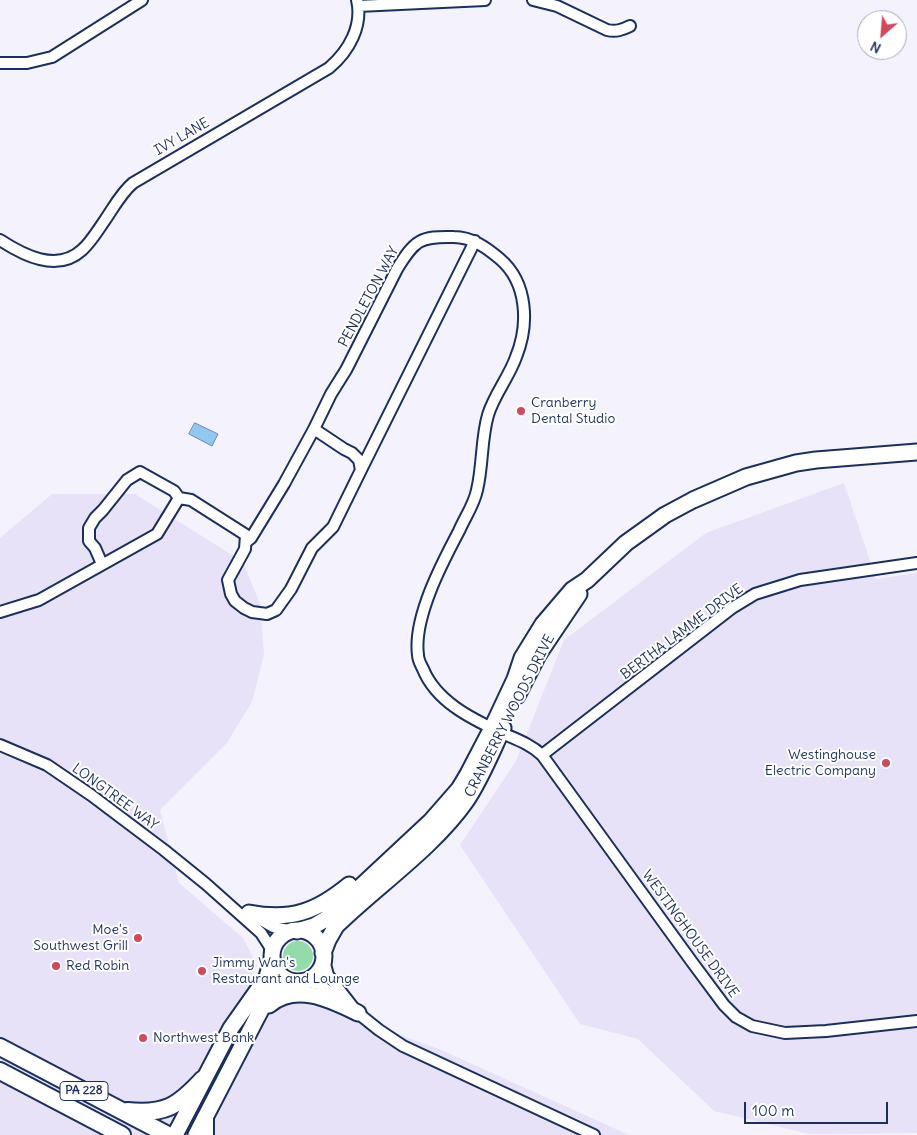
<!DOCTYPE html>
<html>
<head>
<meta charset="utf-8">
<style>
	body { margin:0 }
	#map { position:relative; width:917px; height:1135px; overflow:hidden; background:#f4f2fc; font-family:Delius,sans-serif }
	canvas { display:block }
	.north { position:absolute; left:857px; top:10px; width:50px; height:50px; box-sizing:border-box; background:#fff; border:1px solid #a4acbf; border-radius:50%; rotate:207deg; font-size:14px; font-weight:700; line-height:20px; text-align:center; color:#1b2f5e }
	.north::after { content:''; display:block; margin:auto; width:18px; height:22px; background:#d1495b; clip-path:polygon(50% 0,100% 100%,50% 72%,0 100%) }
	.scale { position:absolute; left:744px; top:1102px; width:144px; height:22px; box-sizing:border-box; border:2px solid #1b2f5e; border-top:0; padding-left:6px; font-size:15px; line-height:18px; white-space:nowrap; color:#1b2f5e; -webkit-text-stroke:4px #fff; paint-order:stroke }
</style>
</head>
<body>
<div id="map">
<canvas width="917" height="1135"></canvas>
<div class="north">N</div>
<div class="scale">100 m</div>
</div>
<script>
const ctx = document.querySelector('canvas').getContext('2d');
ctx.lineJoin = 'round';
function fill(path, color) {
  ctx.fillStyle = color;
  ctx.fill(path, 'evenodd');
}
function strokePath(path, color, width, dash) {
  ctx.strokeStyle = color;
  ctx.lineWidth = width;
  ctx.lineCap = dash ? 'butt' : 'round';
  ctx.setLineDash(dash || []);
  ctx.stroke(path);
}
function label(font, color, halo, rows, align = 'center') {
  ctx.font = font + ' Delius,sans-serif';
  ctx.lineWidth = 4;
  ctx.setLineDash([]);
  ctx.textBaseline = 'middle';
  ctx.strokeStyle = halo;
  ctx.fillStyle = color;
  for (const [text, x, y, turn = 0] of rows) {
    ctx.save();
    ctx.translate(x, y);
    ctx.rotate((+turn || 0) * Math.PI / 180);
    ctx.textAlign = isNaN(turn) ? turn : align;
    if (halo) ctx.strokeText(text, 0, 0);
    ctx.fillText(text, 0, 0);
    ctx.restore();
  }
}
const built = new Path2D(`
	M 844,483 L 876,579 L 917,573 L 917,1133 L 809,1134 L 714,1111 L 638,1039 L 580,1024 L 460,845 L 516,761 L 564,640 L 706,533 Z
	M 52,494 L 135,494 L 243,562 L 260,604 L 264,654 L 252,702 L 226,744 L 160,810 L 179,883 L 243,938 L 257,965 L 247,984 L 276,1004 L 296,998 L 439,1049 L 629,1135 L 0,1135 L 0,538 Z`);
const green = new Path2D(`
	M283 956a15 15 0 1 1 30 0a15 15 0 1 1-30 0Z`);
const water = new Path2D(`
	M 195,423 L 218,434 L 212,446 L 189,434 Z`);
const street = new Path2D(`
	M 533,0 L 557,6 L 607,30 C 616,32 622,30 630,26
	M 358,6 L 485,0
	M 0,63 L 27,63 L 52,57 L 142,0
	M 0,240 C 23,255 57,273 82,250 C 91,242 98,230 105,220 C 114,207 121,193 133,183 L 329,68 C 349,51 363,26 357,0
	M 361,470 L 475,241
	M 246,542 L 251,538 L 284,484 L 314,429
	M 102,564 L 95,548 L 89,541 L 89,528 L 95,518 L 103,510 L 127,480 L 140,472 L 174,491 L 179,498
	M 0,612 L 39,600 L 157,534 L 179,498 L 191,500 L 246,535 L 245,549 L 228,580 L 231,594 L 235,601 L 244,608 L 252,612 L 267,614 L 276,610 L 291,589 L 312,548 L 333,527 L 361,470 L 359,460 L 352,453 L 344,449 L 314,429 L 331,394 L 346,370 L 397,269 C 415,240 420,236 454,237 C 472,237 487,248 500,259 C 528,283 529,325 516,357 C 509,377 494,395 488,415 C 481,439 483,465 477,490 C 474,505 465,517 459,531 C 442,563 413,618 418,655 C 418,660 421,665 423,669 C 436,701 470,718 500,732 C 515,739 529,743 542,755 L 692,962 L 724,1005 L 736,1017 L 752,1026 L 785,1033 L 826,1031 L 917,1021
	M 0,745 L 47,765 L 91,795 L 164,850 L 206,884 L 261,933 L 270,947 L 272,954
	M 542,755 L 732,608 L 755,594 L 800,580 L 917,563
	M 254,916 L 273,927 L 293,931
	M 323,957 L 328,975 L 356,1011
	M 302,981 L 319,984 L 340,1000
	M 354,1010 L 379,1030 L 403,1046 L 594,1135`);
const secondary = new Path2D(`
	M 517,696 L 538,655 L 579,594
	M 249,913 C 291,921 316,912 349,885
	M272 956a26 26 0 1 1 52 0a26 26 0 1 1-52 0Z
	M 297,931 L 314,926 L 326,919 L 431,821 L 459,789 L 468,774 L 492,728 L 515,679 L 522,658 L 543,624 L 572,590 L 587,580 L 626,543 L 665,515 L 693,500 L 746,477 L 796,463 L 816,460 L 917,452
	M 323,953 L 328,940 L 336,926 C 378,885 433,848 466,801 C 481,779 491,753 503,728
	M 269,1005 C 296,982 331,1000 358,1013
	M 175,1135 L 231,1028 L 267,977 L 272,959
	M 196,1135 L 267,998 L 279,986 L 297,982`);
const primary = new Path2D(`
	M 0,1047 L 168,1135
	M 0,1071 L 122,1135
	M 127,1111 C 165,1115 178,1106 203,1079
	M 205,1135 L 205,1119`);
const markers = [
	[521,411,5,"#d1495b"],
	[886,763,5,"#d1495b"],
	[138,938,5,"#d1495b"],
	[56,966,5,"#d1495b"],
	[202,971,5,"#d1495b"],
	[143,1038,5,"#d1495b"]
];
const shields = [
	[84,1091,48]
];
const shieldNames = [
	["PA 228",84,1091]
];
const streetNames = [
	["IVY LANE",182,137,-30],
	["PENDLETON WAY",369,297,-62],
	["BERTHA LAMME DRIVE",682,632,-37],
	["CRANBERRY WOODS DRIVE",510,716,-63],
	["LONGTREE WAY",115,797,36],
	["WESTINGHOUSE DRIVE",690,934,54]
];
const poiNames = [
	["Cranberry",531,403],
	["Dental Studio",531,419],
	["Westinghouse",876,755,"right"],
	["Electric Company",876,771,"right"],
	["Moe's",128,930,"right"],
	["Southwest Grill",128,946,"right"],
	["Jimmy Wan's",212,963],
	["Restaurant and Lounge",212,979],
	["Red Robin",66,966],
	["Northwest Bank",153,1038]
];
fill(built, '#e7e2f8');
fill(green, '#94dbaa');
fill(water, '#92c8f0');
strokePath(water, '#628bb6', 1);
strokePath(street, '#1b2f5e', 14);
strokePath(secondary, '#1b2f5e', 19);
strokePath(primary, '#1b2f5e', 20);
strokePath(street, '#fff', 10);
strokePath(secondary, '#fff', 15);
strokePath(primary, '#fff', 16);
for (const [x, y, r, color] of markers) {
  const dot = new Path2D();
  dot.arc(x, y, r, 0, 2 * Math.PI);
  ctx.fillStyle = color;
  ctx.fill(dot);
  strokePath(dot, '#fff', 2);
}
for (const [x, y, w] of shields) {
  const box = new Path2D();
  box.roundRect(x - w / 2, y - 9.5, w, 19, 4);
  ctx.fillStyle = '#fff';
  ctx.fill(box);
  strokePath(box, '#1b2f5e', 1);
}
label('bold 12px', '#1b2f5e', null, shieldNames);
label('14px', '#1b2f5e', '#fff', streetNames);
label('14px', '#1b2f5e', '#fff', poiNames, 'left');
</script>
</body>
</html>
